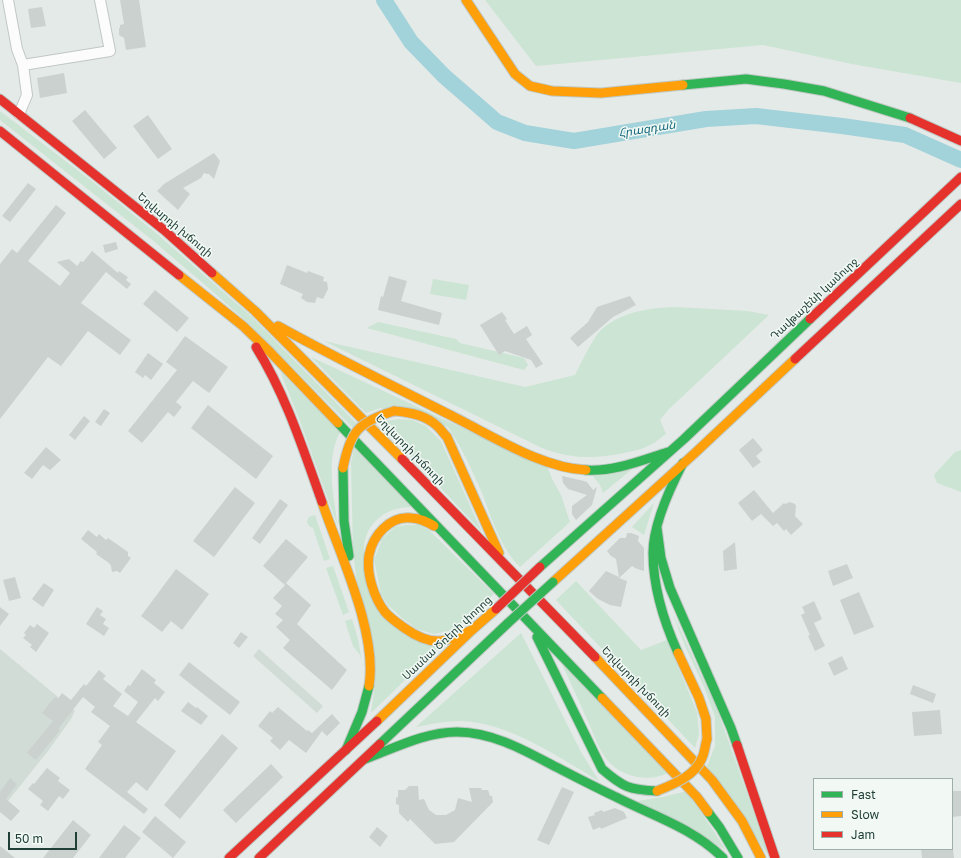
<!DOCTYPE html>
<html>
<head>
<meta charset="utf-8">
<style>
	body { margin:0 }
	#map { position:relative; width:961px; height:858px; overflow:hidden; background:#e4eae7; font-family:"Golos Text",sans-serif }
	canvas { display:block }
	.legend { position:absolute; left:813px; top:778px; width:140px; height:72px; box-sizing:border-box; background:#f2f9f5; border:1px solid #9eafa9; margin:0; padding:5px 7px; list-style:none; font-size:12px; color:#203f37 }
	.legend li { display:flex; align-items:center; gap:8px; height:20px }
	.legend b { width:20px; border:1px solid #9eafa9 }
	.scale { position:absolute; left:8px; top:832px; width:69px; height:18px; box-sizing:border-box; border:2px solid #203f37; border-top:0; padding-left:5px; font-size:12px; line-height:14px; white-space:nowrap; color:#203f37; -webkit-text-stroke:3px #f2f9f5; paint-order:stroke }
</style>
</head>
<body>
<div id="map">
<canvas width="961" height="858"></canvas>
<ul class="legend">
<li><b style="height:5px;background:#30b455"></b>Fast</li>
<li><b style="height:5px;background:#ff9f0a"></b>Slow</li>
<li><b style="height:5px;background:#e5322d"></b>Jam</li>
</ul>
<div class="scale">50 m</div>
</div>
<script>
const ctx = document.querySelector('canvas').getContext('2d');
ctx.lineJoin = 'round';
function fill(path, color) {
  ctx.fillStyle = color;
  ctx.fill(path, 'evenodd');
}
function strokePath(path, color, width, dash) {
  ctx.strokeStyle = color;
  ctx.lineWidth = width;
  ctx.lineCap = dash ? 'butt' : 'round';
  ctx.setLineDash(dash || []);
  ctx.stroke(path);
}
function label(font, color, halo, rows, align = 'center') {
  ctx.font = font + ' "Golos Text","Noto Sans Armenian",sans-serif';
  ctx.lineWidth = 3;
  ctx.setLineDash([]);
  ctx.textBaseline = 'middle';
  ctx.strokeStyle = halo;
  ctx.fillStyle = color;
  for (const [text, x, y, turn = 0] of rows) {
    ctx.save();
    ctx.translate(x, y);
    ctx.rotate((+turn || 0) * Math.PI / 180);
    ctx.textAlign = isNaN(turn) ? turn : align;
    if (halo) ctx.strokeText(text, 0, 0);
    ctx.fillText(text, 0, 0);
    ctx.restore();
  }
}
const built = new Path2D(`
	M 0,649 L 75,711 L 71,719 L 48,751 L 0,811 Z
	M 259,649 L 323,706 L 317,713 L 253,656 Z`);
const green = new Path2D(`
	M 485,0 L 961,0 L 961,83 L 852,64 L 763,45 L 536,66 Z
	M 0,111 L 93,182 L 156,233 L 252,317 L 357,424 L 353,428 L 247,322 L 204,284 L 151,239 L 0,120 Z
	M 433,279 L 469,285 L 466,300 L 430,294 Z
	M 676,307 L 747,311 L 769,315 L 668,410 L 660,420 L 666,434 C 660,438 654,444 648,446 C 641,450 632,451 624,453 C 595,459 570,459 542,448 L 324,341 L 525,387 L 575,375 C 580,365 594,336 601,330 C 622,311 650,308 676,307 Z
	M 378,322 L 456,339 L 460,343 L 524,358 L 528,365 L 524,370 L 367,328 Z
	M 311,357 L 548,468 L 552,479 L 561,495 L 570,522 L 520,567 C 500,547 492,519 482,493 C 472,470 462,448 448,427 L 380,408 L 366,413 Z
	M 280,371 L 340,432 C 325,460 334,497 338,527 L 300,421 Z
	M 399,419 L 412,420 L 426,426 L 441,441 L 482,532 L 381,424 L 387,421 Z
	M 355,445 L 413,507 C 388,506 365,522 364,548 C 363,554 366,561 368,566 C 371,580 375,594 378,609 L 440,646 L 371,713 L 375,684 L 356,576 L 353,552 L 351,463 Z
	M 961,450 L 961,492 L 937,483 L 934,475 L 955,452 Z
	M 631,470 L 603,493 L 600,485 L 593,476 Z
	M 654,503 L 644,535 L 632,527 Z
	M 315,515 L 330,559 L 324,561 L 313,528 L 309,526 L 307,522 C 308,517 310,516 315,515 Z
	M 405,525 L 419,525 L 429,530 L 494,594 L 464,622 L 448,631 L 434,634 L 417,629 L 402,618 L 388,605 L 381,594 L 374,560 L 382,539 L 395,527 Z
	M 333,566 L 349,612 L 343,615 L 326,568 Z
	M 576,581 L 641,650 L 667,640 L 697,712 L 699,734 L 695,748 L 556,600 Z
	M 672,612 L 716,706 L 770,858 L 707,766 L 715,746 L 715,717 L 704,687 L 685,646 Z
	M 352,619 L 358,639 L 362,662 L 360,655 L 353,646 L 345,621 Z
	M 521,633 L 581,752 L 599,781 C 558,757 510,723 462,721 C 446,721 431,724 416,727 Z
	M 560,660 L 668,773 C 650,782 626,778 611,764 C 600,754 595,737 589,724 C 580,703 570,681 560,660 Z
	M 687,791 L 726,850 L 638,801 L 663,797 Z`);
const river = new Path2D(`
	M 384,0 L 411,42 L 444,76 L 497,122 L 525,133 L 574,141 L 706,119 L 756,116 L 842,126 L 905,135 L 961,160`);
const building = new Path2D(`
	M 120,0 L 139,0 L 146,47 L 126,50 L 124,38 L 119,35 L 119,28 L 120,28 L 120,25 L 124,24 Z
	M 42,7 L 46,26 L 31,28 L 28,9 Z
	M 64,73 L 67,93 L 40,98 L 37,78 Z
	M 85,110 L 117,148 L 104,159 L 72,121 Z
	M 148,115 L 172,149 L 158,159 L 133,126 Z
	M 214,153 L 220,161 L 214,179 L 209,174 L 207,174 L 204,173 L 201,178 L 183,188 L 190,194 L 178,210 L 157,191 L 164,184 Z
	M 28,183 L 36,189 L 10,222 L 2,216 Z
	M 56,205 L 66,213 L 28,261 L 60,286 L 70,273 L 57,262 L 69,259 L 77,266 L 81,261 L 83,262 L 92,251 L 118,273 L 119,271 L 128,277 L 126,280 L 131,284 L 127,289 L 106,272 L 81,303 L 131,340 L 120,355 L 88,331 L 61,366 L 48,357 L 0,419 L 0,264 L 12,249 L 17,253 Z
	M 116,242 L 118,249 L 105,253 L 103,245 Z
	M 287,265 L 307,273 L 308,271 L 324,277 L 323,281 L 327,282 L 328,289 L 323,299 L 317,297 L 315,303 L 307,302 L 301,298 L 303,294 L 280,284 Z
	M 389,276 L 407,281 L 401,301 L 442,313 L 439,325 L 378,310 L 381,296 L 383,297 Z
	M 155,290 L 189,318 L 177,332 L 143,304 Z
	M 630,296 L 636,305 L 613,317 L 578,347 L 570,338 L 588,322 L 597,307 Z
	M 502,312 L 507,319 L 505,320 L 514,334 L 527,326 L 532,335 L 526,339 L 543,364 L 536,368 L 531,360 L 505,351 L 499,355 L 480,325 Z
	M 185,336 L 228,367 L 209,393 L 193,381 L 176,402 L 182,407 L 174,417 L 168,412 L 142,443 L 128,431 L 177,370 L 166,362 Z
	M 148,353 L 163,364 L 151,380 L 145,375 L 143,378 L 135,372 Z
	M 208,405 L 273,456 L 256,479 L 191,428 Z
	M 104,409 L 110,413 L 101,426 L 95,422 Z
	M 84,416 L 90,421 L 75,440 L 69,435 Z
	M 753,438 L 763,450 L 756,456 L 761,462 L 753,468 L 739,450 Z
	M 46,447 L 61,460 L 50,470 L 43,465 L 32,479 L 24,473 Z
	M 562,476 L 584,481 L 587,482 L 593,490 L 597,487 L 592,505 L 576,520 L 572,514 L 572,506 L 587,495 L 568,489 L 563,483 Z
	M 235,487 L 255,503 L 214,557 L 193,541 Z
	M 754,490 L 773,513 L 784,503 L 785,504 L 790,502 L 795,504 L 796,506 L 795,516 L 803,524 L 791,535 L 786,529 L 784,531 L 777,523 L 773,526 L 761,514 L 752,521 L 738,503 Z
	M 280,499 L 288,505 L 260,544 L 252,538 Z
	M 88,530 L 97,537 L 99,534 L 106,540 L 108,538 L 128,552 L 128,556 L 131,558 L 120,573 L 117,571 L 112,572 L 111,566 L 109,563 L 96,554 L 97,552 L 81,539 Z
	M 627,533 L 631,533 L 639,536 L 638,541 L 644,548 L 644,571 L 637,569 L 632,566 L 619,578 L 627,581 L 621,607 L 610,605 L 598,599 L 589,591 L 606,571 L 619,577 L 616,559 L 611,556 L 607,551 L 620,538 L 626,538 Z
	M 286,539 L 308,557 L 286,583 L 311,605 L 297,624 L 347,670 L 332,690 L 283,648 L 290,640 L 276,627 L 283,620 L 275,614 L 282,606 L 273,598 L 285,585 L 263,566 Z
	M 735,542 L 737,569 L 724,571 L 723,551 Z
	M 847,564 L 853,578 L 833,586 L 828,571 Z
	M 176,569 L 209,594 L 182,630 L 171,621 L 162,632 L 141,616 Z
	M 15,577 L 21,598 L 9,601 L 3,580 Z
	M 44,583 L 54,590 L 43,607 L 32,599 Z
	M 859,592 L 874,627 L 854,635 L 840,600 Z
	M 814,601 L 822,619 L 814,623 L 825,646 L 815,651 L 808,636 L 810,635 L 801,615 L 805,613 L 802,607 Z
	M 0,607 L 9,614 L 0,626 Z
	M 97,607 L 103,611 L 100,615 L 106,619 L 103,624 L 109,628 L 104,636 L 86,624 Z
	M 37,624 L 49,633 L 36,652 L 30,647 L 32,645 L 23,638 L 26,635 L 24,633 L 30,625 L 34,628 Z
	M 241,632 L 248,637 L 239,648 L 233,643 Z
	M 842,656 L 848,669 L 834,676 L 828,663 Z
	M 189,662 L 240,702 L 230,715 L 179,675 Z
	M 142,669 L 156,680 L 154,683 L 165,692 L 158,701 L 155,698 L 136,722 L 176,751 L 147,791 L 136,782 L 127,792 L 148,809 L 144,814 L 85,769 L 102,745 L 98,742 L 110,726 L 91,712 L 95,707 L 83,697 L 58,729 L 60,730 L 36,760 L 27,753 L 53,721 L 42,713 L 55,697 L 58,699 L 62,693 L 71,700 L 84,684 L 86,686 L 99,670 L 106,676 L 103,679 L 122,694 L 113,706 L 128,716 L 138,702 L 124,691 L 128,685 L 130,686 Z
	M 913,685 L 936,694 L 933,703 L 910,694 Z
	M 188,702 L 196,708 L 197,707 L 208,716 L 201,725 L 181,711 Z
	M 278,707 L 307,731 L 308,730 L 312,733 L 332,714 L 340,723 L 327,736 L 322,731 L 306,753 L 289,740 L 280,750 L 270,741 L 273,738 L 258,726 L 270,711 L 272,713 Z
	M 940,710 L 942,734 L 914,736 L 912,712 Z
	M 222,734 L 238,748 L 180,819 L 164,805 Z
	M 271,764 L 283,777 L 236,823 L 223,810 Z
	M 47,768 L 60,778 L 58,781 L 70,790 L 63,799 L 59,796 L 48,811 L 40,805 L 43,801 L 28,789 L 33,783 L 34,784 Z
	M 10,778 L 17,784 L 6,799 L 20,811 L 11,821 L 0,812 L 0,792 Z
	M 409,786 L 418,786 L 419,800 L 424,799 L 429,810 L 436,815 L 446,815 L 455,810 L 458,798 L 472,802 L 469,788 L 481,788 L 482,790 L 488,790 L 490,796 L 492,796 L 493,802 L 454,842 L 435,844 L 410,819 L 408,822 L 399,813 L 399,805 L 396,804 L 396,798 L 398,797 L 398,790 L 405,790 Z
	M 562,787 L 574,792 L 549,845 L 537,840 Z
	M 952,791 L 961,791 L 961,816 L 952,817 Z
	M 615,808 L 624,812 L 627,818 L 601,829 L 600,827 L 593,830 L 588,817 L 595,815 L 594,813 L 602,810 L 603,812 Z
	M 155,816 L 186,842 L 173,858 L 142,832 Z
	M 73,820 L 91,835 L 73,858 L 43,858 Z
	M 124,825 L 141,838 L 125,858 L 99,858 Z
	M 377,827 L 388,836 L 380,847 L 369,837 Z
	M 0,846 L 15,858 L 0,858 Z
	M 921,849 L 953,849 L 954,858 L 922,858 Z`);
const street = new Path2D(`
	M 8,0 L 17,49 L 23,65 L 27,95 L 19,114
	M 23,65 L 110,51 L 100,0`);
const fast = new Path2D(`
	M 683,85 L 746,79 L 784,84 L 824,91 L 910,118
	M 338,423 L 602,698
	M 343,468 L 344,521 L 349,556
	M 586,470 C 614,472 642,460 668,452
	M 657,528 L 661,558 L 670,588 L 731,728 L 737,745
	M 540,567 L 684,439 L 810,319
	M 537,637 L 602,769 C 623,787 629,790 657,791
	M 678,653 C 664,622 653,588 653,553 C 653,524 670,488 683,463
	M 380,744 L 508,623
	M 346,750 L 362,712 L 369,686
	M 365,759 C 395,748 425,732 457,732 C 492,732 524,750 554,766 C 574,776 595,787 616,797 C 653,816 693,828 723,858
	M 708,812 L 720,828 L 738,858`);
const slow = new Path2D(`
	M 466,0 L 515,74 L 530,86 L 552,91 L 601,93 L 683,85
	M 212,273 L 255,311 L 402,459
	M 179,275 L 243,326 L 270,352 L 338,423
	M 278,326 C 336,358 395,387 454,417 C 494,437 542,468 586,470
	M 394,411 C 409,412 425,415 436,425 C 440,428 443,433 447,437 L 499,553
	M 322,502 C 339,553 378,632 369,686
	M 434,526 C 427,522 420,518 411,518 C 390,516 373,535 369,555 C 366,573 374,598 385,612 C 391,619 399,624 406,629 C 416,636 428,642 440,641 C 451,640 462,634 472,630
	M 553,582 L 696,452 L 795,359
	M 678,653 L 699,698 L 706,719 L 707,739
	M 595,657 L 712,780 L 742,821 L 761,858
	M 602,698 L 697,797 L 708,812
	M 377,721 L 472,630 L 496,609`);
const jam = new Path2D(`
	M 0,99 L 164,230 L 212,273
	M 910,118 L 961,141
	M 0,131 L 179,275
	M 810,319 L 961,177
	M 256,347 C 286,395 303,449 322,502
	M 795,359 L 961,204
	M 402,459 L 595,657
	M 737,745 L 775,858
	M 229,858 L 377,721
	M 259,858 L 380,744`);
const fastBridge = new Path2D(`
	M 508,623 L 553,582`);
const slowBridge = new Path2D(`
	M 343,468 C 350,432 358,422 394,411
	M 657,791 C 674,784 695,776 702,758 C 705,752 705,745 707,739`);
const jamBridge = new Path2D(`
	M 496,609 L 540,567`);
const streetNames = [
	["Եղվարդի խճուղի",175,225,40],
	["Դավթաշենի կամուրջ",814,299,-43],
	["Եղվարդի խճուղի",410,450,46],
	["Սասնա Ծռերի փողոց",447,638,-43],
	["Եղվարդի խճուղի",636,682,46]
];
const waterNames = [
	["Հրազդան",647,129,-9]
];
fill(built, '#d1dcd7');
fill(green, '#cce4d3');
strokePath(river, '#a2d2da', 16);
fill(building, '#cbd1cf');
strokePath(street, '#c1c7c4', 12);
strokePath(fast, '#bfc8c4', 11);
strokePath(slow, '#bfc8c4', 11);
strokePath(jam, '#bfc8c4', 11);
strokePath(street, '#fbfcfb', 10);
strokePath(fast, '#30b455', 9);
strokePath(slow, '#ff9f0a', 9);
strokePath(jam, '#e5322d', 9);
strokePath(fastBridge, '#bfc8c4', 11, []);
strokePath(slowBridge, '#bfc8c4', 11, []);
strokePath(jamBridge, '#bfc8c4', 11, []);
strokePath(fastBridge, '#30b455', 9);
strokePath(slowBridge, '#ff9f0a', 9);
strokePath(jamBridge, '#e5322d', 9);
label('11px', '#203f37', '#f2f9f5', streetNames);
label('italic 12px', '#176c7e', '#f2f9f5', waterNames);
</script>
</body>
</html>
